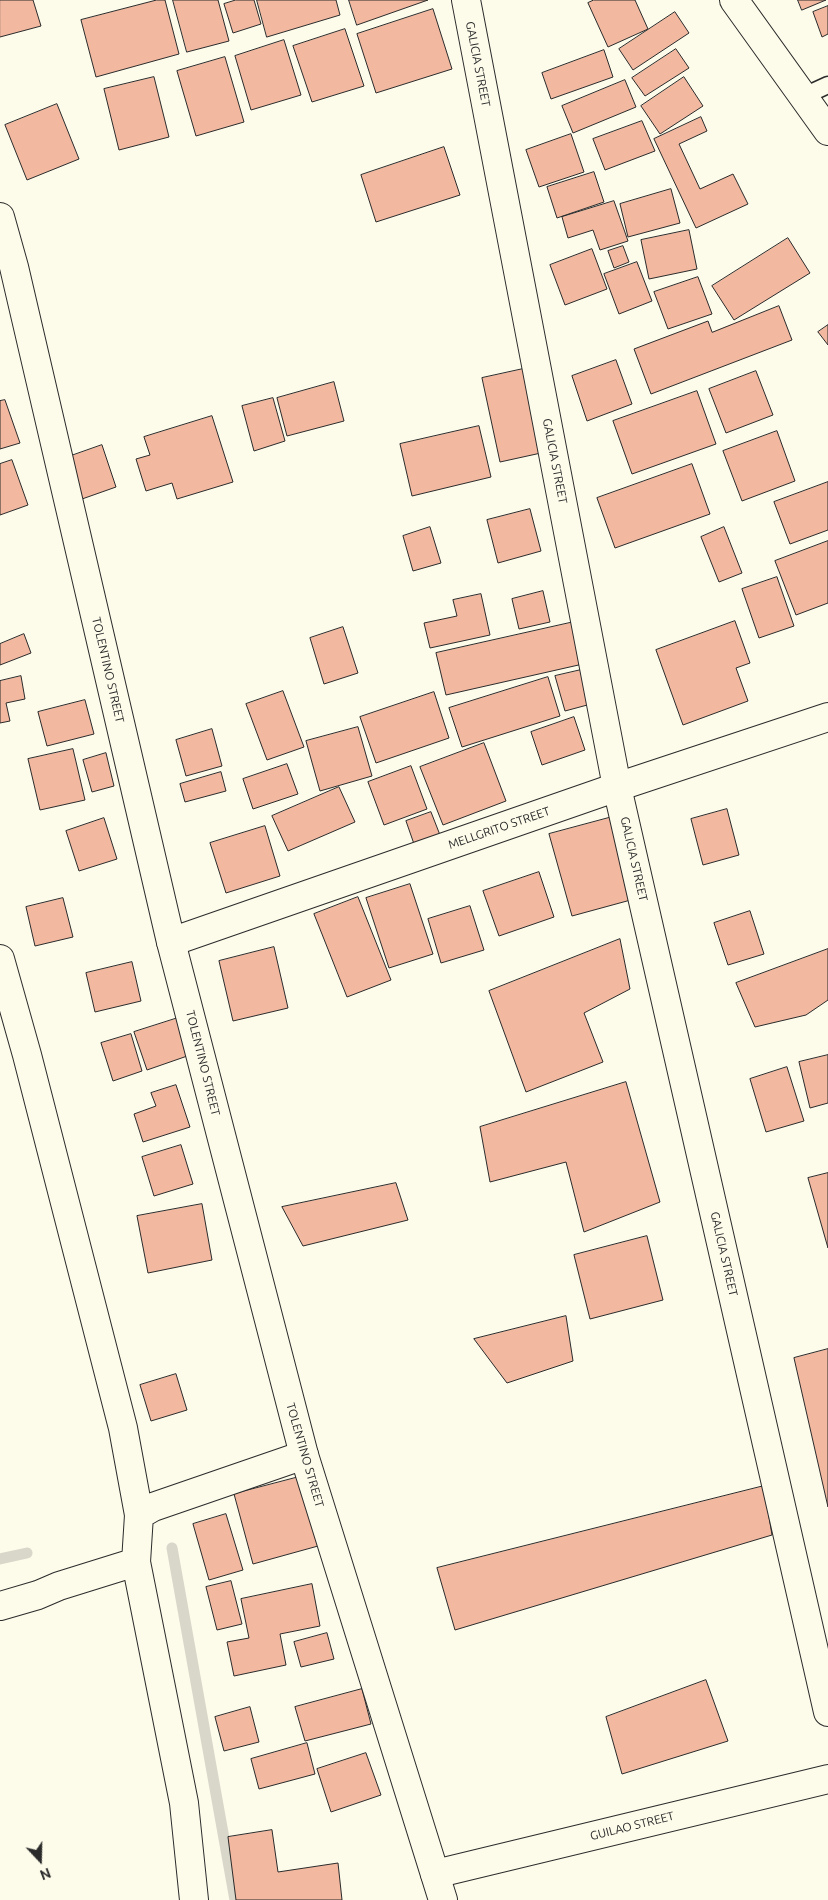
<!DOCTYPE html>
<html>
<head>
<meta charset="utf-8">
<style>
	body { margin:0 }
	#map { position:relative; width:828px; height:1900px; overflow:hidden; background:#fdfbea; font-family:Ubuntu,sans-serif }
	canvas { display:block }
	.north { position:absolute; left:15px; top:1835px; width:50px; height:50px; -webkit-text-stroke:4px #fdfbea; paint-order:stroke; rotate:159deg; font-size:14px; font-weight:700; line-height:20px; text-align:center; color:#2b2b2b }
	.north::after { content:''; display:block; margin:auto; width:18px; height:22px; background:#2b2b2b; clip-path:polygon(50% 0,100% 100%,50% 72%,0 100%) }
</style>
</head>
<body>
<div id="map">
<canvas width="828" height="1900"></canvas>
<div class="north">N</div>
</div>
<script>
const ctx = document.querySelector('canvas').getContext('2d');
ctx.lineJoin = 'round';
function strokePath(path, color, width, dash) {
  ctx.strokeStyle = color;
  ctx.lineWidth = width;
  ctx.lineCap = dash ? 'butt' : 'round';
  ctx.setLineDash(dash || []);
  ctx.stroke(path);
}
function fill(path, color) {
  ctx.fillStyle = color;
  ctx.fill(path, 'evenodd');
}
function label(font, color, halo, rows, align = 'center') {
  ctx.font = font + ' Ubuntu,sans-serif';
  ctx.lineWidth = 4;
  ctx.setLineDash([]);
  ctx.textBaseline = 'middle';
  ctx.strokeStyle = halo;
  ctx.fillStyle = color;
  for (const [text, x, y, turn = 0] of rows) {
    ctx.save();
    ctx.translate(x, y);
    ctx.rotate((+turn || 0) * Math.PI / 180);
    ctx.textAlign = isNaN(turn) ? turn : align;
    if (halo) ctx.strokeText(text, 0, 0);
    ctx.fillText(text, 0, 0);
    ctx.restore();
  }
}
const stream = new Path2D(`
	M 172,1548 L 235,1900
	M 0,1559 L 27,1553`);
const building = new Path2D(`
	M 0,0 L 33,0 L 41,26 L 0,37 Z
	M 157,0 L 165,0 L 179,54 L 96,77 L 81,20 Z
	M 173,0 L 218,0 L 229,41 L 187,52 Z
	M 236,0 L 254,0 L 261,24 L 233,33 L 224,4 Z
	M 257,0 L 336,0 L 340,15 L 267,37 Z
	M 349,0 L 428,0 L 357,25 Z
	M 594,0 L 635,0 L 648,29 L 608,47 L 588,3 Z
	M 798,0 L 826,0 L 802,10 Z
	M 828,6 L 828,34 L 822,37 L 813,12 Z
	M 433,9 L 452,69 L 376,93 L 357,34 Z
	M 675,12 L 689,33 L 633,70 L 619,49 Z
	M 345,29 L 364,86 L 312,102 L 293,46 Z
	M 284,40 L 301,95 L 251,110 L 235,56 Z
	M 676,49 L 689,68 L 645,96 L 632,78 Z
	M 604,50 L 613,77 L 551,99 L 542,73 Z
	M 225,57 L 244,122 L 196,136 L 177,71 Z
	M 154,77 L 169,137 L 119,150 L 104,89 Z
	M 684,77 L 703,106 L 660,134 L 641,106 Z
	M 625,80 L 636,107 L 573,133 L 562,106 Z
	M 57,104 L 79,159 L 27,180 L 5,125 Z
	M 701,117 L 707,131 L 679,144 L 700,189 L 733,174 L 748,204 L 696,228 L 654,139 Z
	M 642,121 L 655,151 L 605,170 L 593,139 Z
	M 571,134 L 584,172 L 539,187 L 526,150 Z
	M 444,147 L 460,195 L 376,222 L 361,175 Z
	M 594,172 L 604,202 L 557,218 L 547,187 Z
	M 671,189 L 680,223 L 628,237 L 620,204 Z
	M 614,201 L 628,241 L 600,250 L 593,230 L 568,238 L 562,217 Z
	M 689,230 L 697,269 L 649,279 L 641,240 Z
	M 788,238 L 810,273 L 734,320 L 712,286 Z
	M 623,246 L 629,262 L 614,268 L 608,251 Z
	M 592,249 L 607,289 L 565,305 L 550,265 Z
	M 637,262 L 652,301 L 619,314 L 604,274 Z
	M 698,277 L 712,314 L 668,329 L 654,292 Z
	M 779,306 L 792,340 L 651,394 L 634,349 L 708,321 L 712,332 Z
	M 828,325 L 828,345 L 818,332 Z
	M 616,360 L 632,404 L 587,421 L 572,376 Z
	M 523,369 L 541,453 L 500,462 L 482,378 Z
	M 756,371 L 773,415 L 726,433 L 709,389 Z
	M 334,382 L 344,421 L 287,436 L 277,398 Z
	M 697,391 L 716,444 L 632,474 L 613,421 Z
	M 273,398 L 285,441 L 254,451 L 242,406 Z
	M 5,400 L 20,443 L 0,449 L 0,401 Z
	M 212,416 L 233,482 L 177,499 L 172,483 L 146,491 L 136,459 L 150,455 L 144,437 Z
	M 479,426 L 491,477 L 412,496 L 400,444 Z
	M 777,431 L 795,481 L 742,501 L 723,451 Z
	M 102,445 L 116,487 L 82,499 L 68,457 Z
	M 12,460 L 28,505 L 0,515 L 0,464 Z
	M 692,464 L 710,514 L 615,548 L 597,498 Z
	M 828,482 L 828,530 L 790,544 L 774,502 Z
	M 530,509 L 541,551 L 498,563 L 487,520 Z
	M 430,527 L 441,563 L 413,571 L 403,536 Z
	M 724,527 L 742,573 L 719,582 L 701,537 Z
	M 828,541 L 828,603 L 796,615 L 775,561 Z
	M 777,577 L 794,626 L 759,638 L 742,589 Z
	M 543,591 L 550,622 L 519,629 L 512,599 Z
	M 481,594 L 490,635 L 430,648 L 424,623 L 457,616 L 453,600 Z
	M 735,621 L 750,663 L 736,668 L 748,701 L 683,725 L 656,650 Z
	M 574,622 L 583,664 L 446,695 L 436,653 Z
	M 343,627 L 358,673 L 324,684 L 310,638 Z
	M 24,634 L 31,653 L 0,665 L 0,644 Z
	M 581,670 L 591,704 L 565,711 L 555,676 Z
	M 21,676 L 25,699 L 6,703 L 10,721 L 0,723 L 0,681 Z
	M 548,677 L 560,716 L 462,747 L 449,708 Z
	M 283,691 L 304,747 L 267,760 L 246,704 Z
	M 434,692 L 449,738 L 376,763 L 360,717 Z
	M 85,700 L 94,734 L 47,746 L 38,712 Z
	M 574,717 L 585,750 L 542,765 L 531,732 Z
	M 358,727 L 372,776 L 320,791 L 306,741 Z
	M 212,729 L 222,766 L 186,776 L 176,740 Z
	M 484,743 L 506,801 L 443,825 L 420,767 Z
	M 73,749 L 85,800 L 40,810 L 28,759 Z
	M 106,753 L 114,786 L 92,792 L 83,760 Z
	M 287,764 L 298,794 L 253,809 L 243,779 Z
	M 411,766 L 427,809 L 384,825 L 368,782 Z
	M 221,772 L 226,791 L 185,802 L 180,784 Z
	M 339,787 L 355,822 L 288,851 L 272,816 Z
	M 727,809 L 739,855 L 703,865 L 691,819 Z
	M 431,812 L 440,835 L 414,844 L 406,821 Z
	M 616,816 L 638,898 L 572,916 L 549,834 Z
	M 104,818 L 117,859 L 79,871 L 66,831 Z
	M 265,826 L 280,876 L 226,893 L 210,843 Z
	M 539,872 L 554,917 L 499,936 L 483,891 Z
	M 410,884 L 433,954 L 389,968 L 366,898 Z
	M 358,897 L 391,980 L 347,997 L 314,914 Z
	M 63,898 L 73,937 L 35,946 L 26,907 Z
	M 470,906 L 484,950 L 441,963 L 428,919 Z
	M 750,911 L 764,954 L 728,965 L 714,923 Z
	M 620,939 L 630,989 L 584,1013 L 603,1062 L 526,1092 L 489,991 Z
	M 274,947 L 288,1008 L 233,1021 L 219,961 Z
	M 828,949 L 828,1000 L 806,1015 L 755,1027 L 736,983 Z
	M 132,962 L 141,1001 L 95,1012 L 86,973 Z
	M 181,1017 L 193,1054 L 147,1070 L 134,1032 Z
	M 131,1034 L 142,1071 L 113,1081 L 101,1043 Z
	M 828,1055 L 828,1103 L 810,1108 L 799,1062 Z
	M 787,1067 L 804,1121 L 766,1132 L 750,1079 Z
	M 626,1082 L 660,1202 L 584,1232 L 566,1162 L 490,1182 L 480,1127 Z
	M 176,1085 L 190,1127 L 143,1142 L 134,1114 L 156,1106 L 151,1093 Z
	M 181,1145 L 193,1184 L 154,1196 L 142,1157 Z
	M 828,1173 L 828,1248 L 808,1178 Z
	M 396,1183 L 408,1220 L 303,1246 L 282,1207 Z
	M 202,1204 L 212,1260 L 148,1273 L 137,1216 Z
	M 647,1236 L 663,1300 L 590,1319 L 574,1255 Z
	M 566,1316 L 573,1361 L 507,1383 L 474,1339 Z
	M 828,1349 L 828,1507 L 794,1358 Z
	M 176,1374 L 187,1410 L 151,1421 L 140,1385 Z
	M 299,1477 L 318,1546 L 253,1564 L 234,1494 Z
	M 764,1486 L 772,1535 L 455,1630 L 437,1568 Z
	M 226,1514 L 243,1570 L 209,1580 L 193,1524 Z
	M 231,1581 L 242,1624 L 217,1630 L 206,1587 Z
	M 312,1584 L 320,1626 L 280,1634 L 286,1665 L 234,1676 L 227,1642 L 249,1638 L 241,1599 Z
	M 327,1633 L 334,1659 L 301,1667 L 294,1642 Z
	M 706,1680 L 728,1741 L 622,1774 L 606,1717 Z
	M 362,1689 L 371,1724 L 305,1741 L 295,1707 Z
	M 250,1707 L 259,1742 L 224,1751 L 215,1717 Z
	M 307,1743 L 315,1774 L 259,1789 L 251,1759 Z
	M 366,1753 L 381,1795 L 331,1812 L 317,1769 Z
	M 272,1830 L 278,1872 L 338,1863 L 342,1900 L 236,1900 L 228,1837 Z`);
const lane = new Path2D(`
	M 804,96 L 828,85`);
const street = new Path2D(`
	M 171,942 L 617,787 L 828,717
	M 0,959 L 27,1055 L 123,1428 L 139,1515
	M 136,1562 L 184,1803 L 194,1900
	M 0,1606 L 38,1595 L 59,1586 L 136,1562 L 139,1515 L 153,1507 L 304,1455
	M 435,1874 L 828,1779`);
const secondary = new Path2D(`
	M 466,0 L 617,787 L 828,1712
	M 0,217 L 14,267 L 171,942 L 304,1455 L 443,1900`);
const highway = new Path2D(`
	M 734,0 L 828,131`);
const streetNames = [
	["GALICIA STREET",478,64,79],
	["GALICIA STREET",555,461,79],
	["TOLENTINO STREET",108,670,77],
	["MELLGRITO STREET",499,828,-19],
	["GALICIA STREET",634,859,77],
	["TOLENTINO STREET",203,1063,76],
	["GALICIA STREET",724,1254,77],
	["TOLENTINO STREET",305,1455,74],
	["GUILAO STREET",632,1826,-14]
];
strokePath(stream, '#d8d7c9', 11);
fill(building, '#f2b8a0');
strokePath(building, '#2b2b2b', 1);
strokePath(lane, '#2b2b2b', 19);
strokePath(street, '#2b2b2b', 30);
strokePath(secondary, '#2b2b2b', 30);
strokePath(highway, '#2b2b2b', 30);
strokePath(lane, '#fdfbea', 16);
strokePath(street, '#fdfbea', 28);
strokePath(secondary, '#fdfbea', 28);
strokePath(highway, '#fdfbea', 28);
label('12px', '#2b2b2b', '#fdfbea', streetNames);
</script>
</body>
</html>
